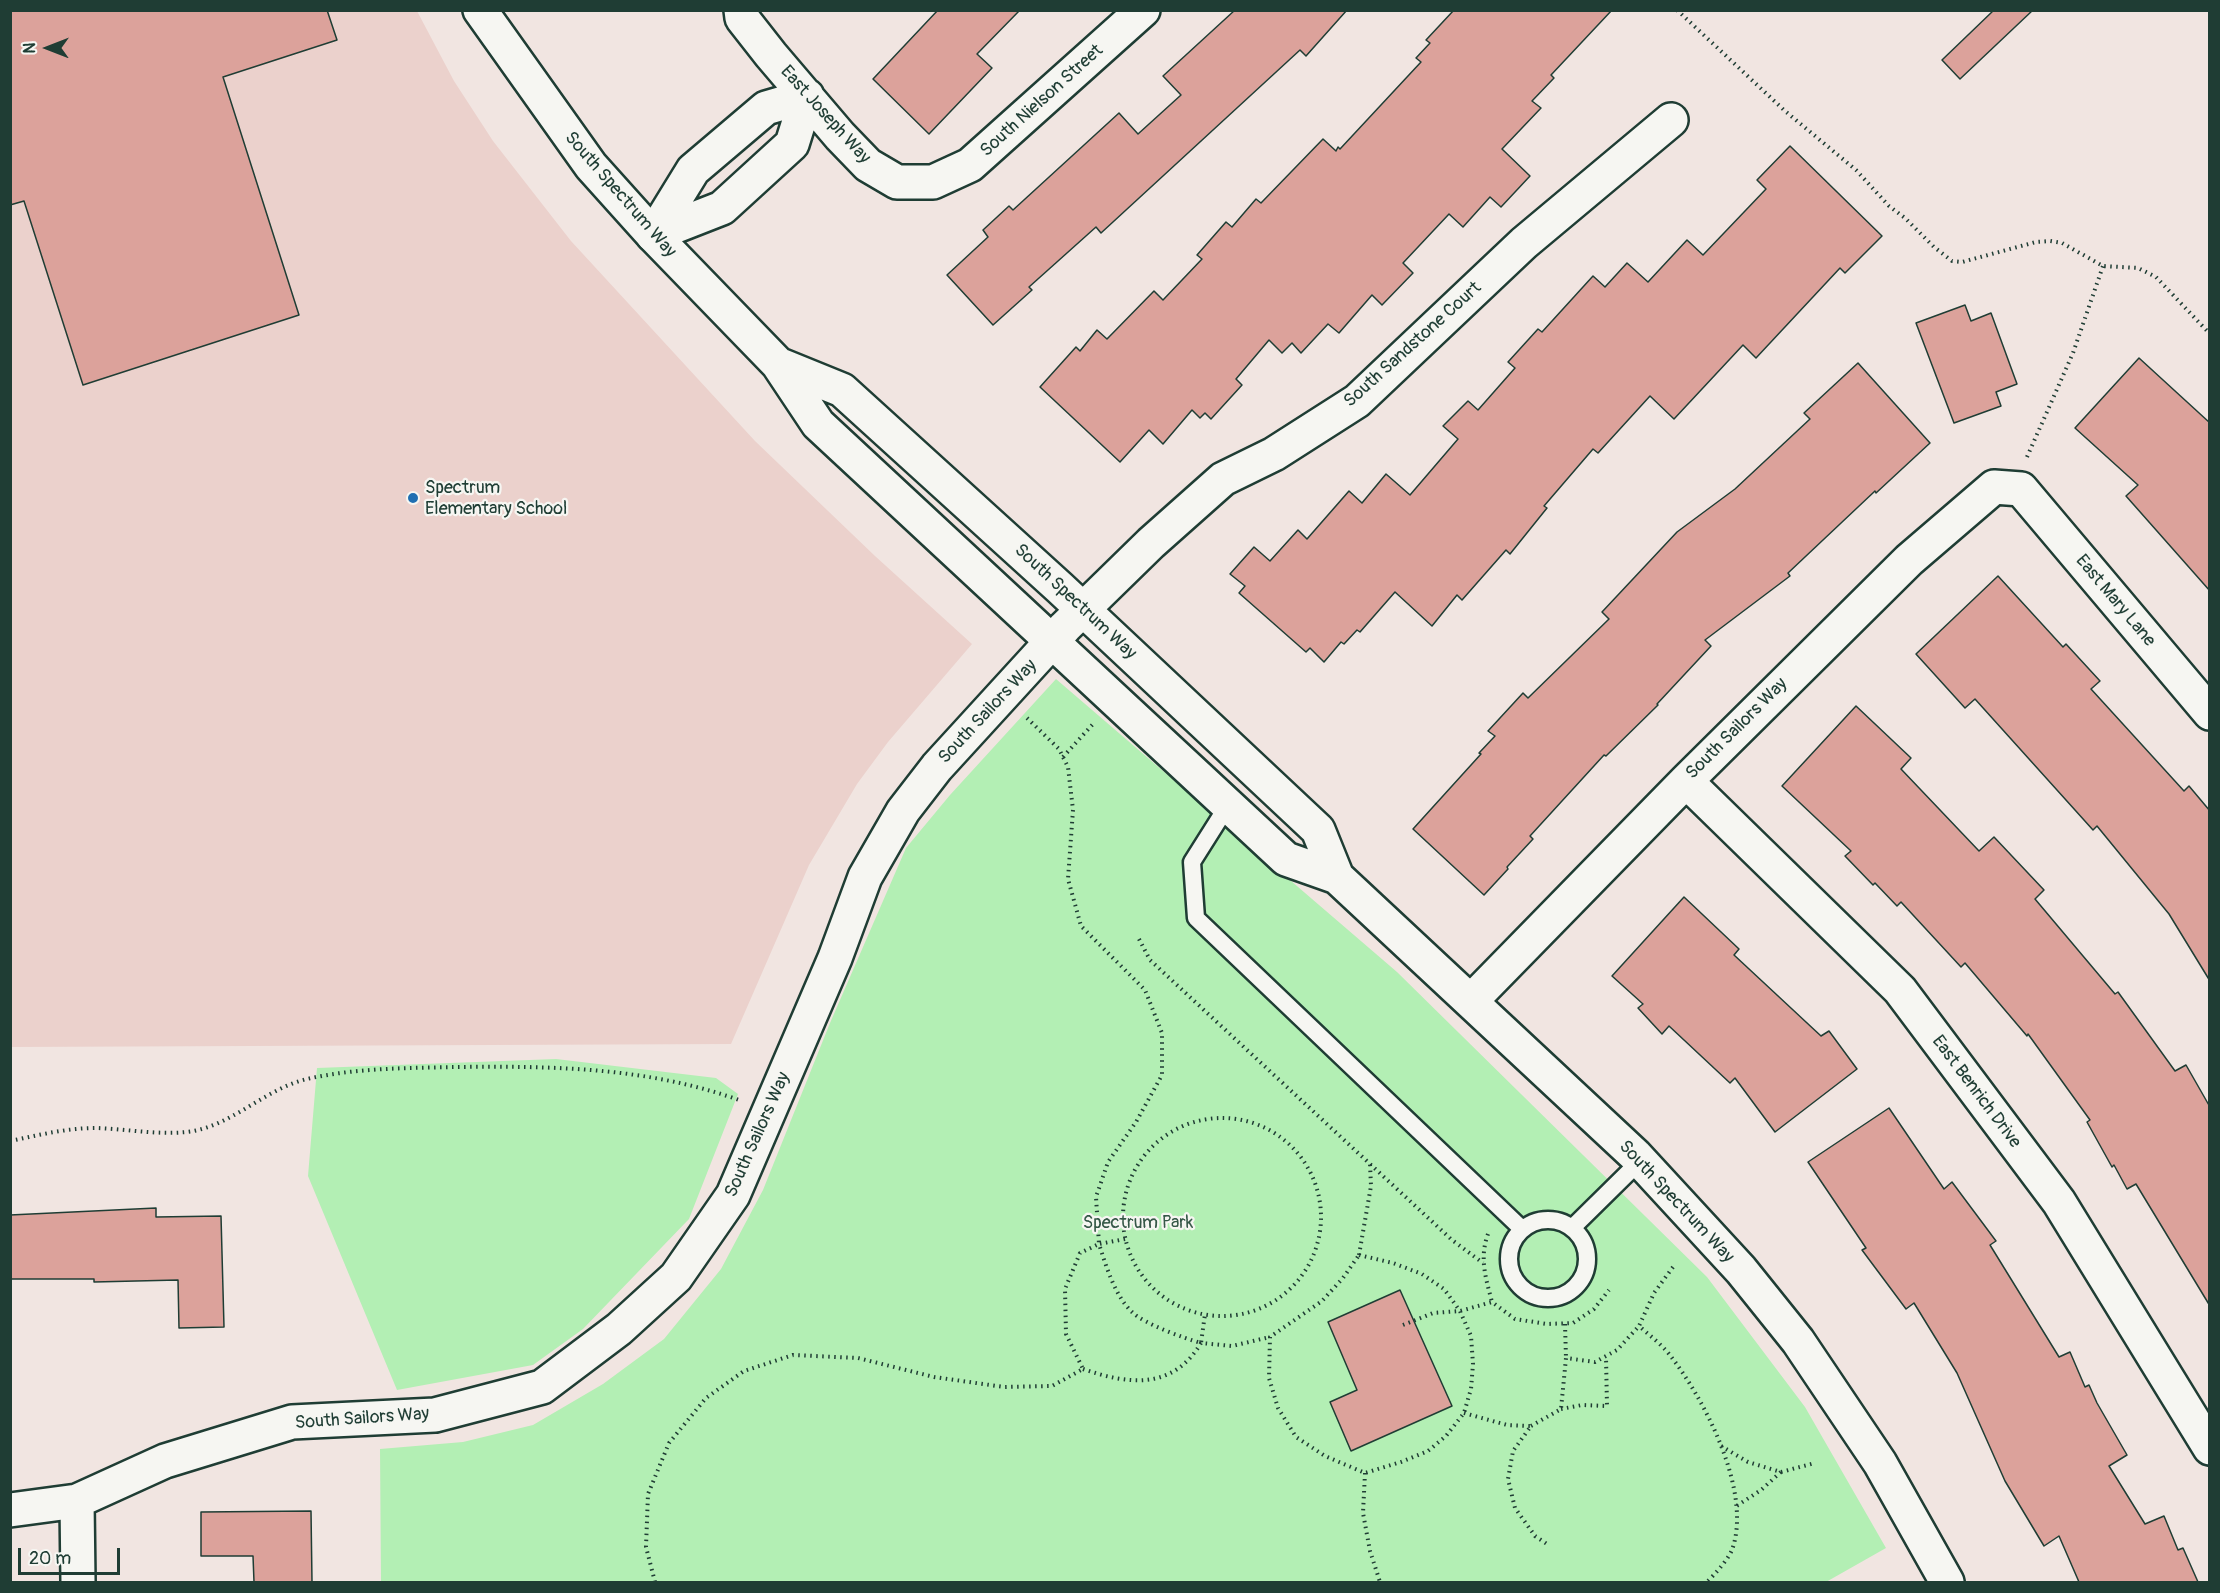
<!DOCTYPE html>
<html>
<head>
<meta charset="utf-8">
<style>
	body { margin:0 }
	#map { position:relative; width:2220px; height:1593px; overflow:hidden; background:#f1e5e1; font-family:Pangolin,sans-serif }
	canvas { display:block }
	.frame { position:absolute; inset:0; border:12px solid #1f3d34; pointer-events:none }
	.north { position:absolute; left:18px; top:18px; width:60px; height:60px; -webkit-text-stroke:4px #f6f6f2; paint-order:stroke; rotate:270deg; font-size:16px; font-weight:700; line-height:24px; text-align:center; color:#1f3d34 }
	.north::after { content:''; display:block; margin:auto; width:21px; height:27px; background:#1f3d34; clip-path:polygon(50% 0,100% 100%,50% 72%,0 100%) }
	.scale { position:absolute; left:18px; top:1548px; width:102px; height:27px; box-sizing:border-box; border:3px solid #1f3d34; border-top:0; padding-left:8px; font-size:18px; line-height:21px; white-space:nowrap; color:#1f3d34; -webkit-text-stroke:4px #f6f6f2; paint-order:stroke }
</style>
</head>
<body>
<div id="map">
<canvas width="2220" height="1593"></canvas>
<div class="frame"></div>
<div class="north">N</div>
<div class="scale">20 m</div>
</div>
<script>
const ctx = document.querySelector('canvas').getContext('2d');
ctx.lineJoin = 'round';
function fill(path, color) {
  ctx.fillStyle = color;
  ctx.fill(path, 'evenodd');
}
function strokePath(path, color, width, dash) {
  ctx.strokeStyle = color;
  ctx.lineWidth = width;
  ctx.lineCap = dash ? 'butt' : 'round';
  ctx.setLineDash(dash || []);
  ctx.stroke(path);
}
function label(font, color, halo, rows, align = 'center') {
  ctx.font = font + ' Pangolin,sans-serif';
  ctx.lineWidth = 4.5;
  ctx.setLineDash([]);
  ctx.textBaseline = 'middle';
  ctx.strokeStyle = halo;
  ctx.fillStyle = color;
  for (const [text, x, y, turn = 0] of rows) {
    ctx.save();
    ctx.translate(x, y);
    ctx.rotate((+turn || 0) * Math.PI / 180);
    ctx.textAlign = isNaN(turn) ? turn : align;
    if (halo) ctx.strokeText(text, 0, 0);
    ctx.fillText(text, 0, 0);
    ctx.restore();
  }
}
const built = new Path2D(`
	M 10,11 L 417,11 L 454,81 L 493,141 L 571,241 L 755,441 L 875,556 L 972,644 L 888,742 L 857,784 L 809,865 L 731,1044 L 11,1047 Z`);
const green = new Path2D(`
	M 1056,679 L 1397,972 L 1707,1277 L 1805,1407 L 1886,1548 L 1826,1582 L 381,1582 L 380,1449 L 463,1442 L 533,1425 L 603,1384 L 664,1339 L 721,1269 L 763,1190 L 830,1023 L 906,848 L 950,795 Z
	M 556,1059 L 716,1078 L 738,1094 L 689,1219 L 583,1329 L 533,1365 L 397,1390 L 308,1176 L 317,1068 Z`);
const building = new Path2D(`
	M 10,10 L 327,10 L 337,40 L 223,77 L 299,315 L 83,385 L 24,201 L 10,205 Z
	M 938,10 L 1020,10 L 977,54 L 992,68 L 929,134 L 873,79 Z
	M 1235,10 L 1347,10 L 1306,56 L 1300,50 L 1101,233 L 1096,227 L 1029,287 L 1032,290 L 993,325 L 947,275 L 988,237 L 983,230 L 1009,206 L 1013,210 L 1119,113 L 1138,134 L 1181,95 L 1163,76 Z
	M 1454,10 L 1612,10 L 1551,75 L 1554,78 L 1532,101 L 1541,108 L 1502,149 L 1530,176 L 1501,207 L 1490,197 L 1463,227 L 1449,214 L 1403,263 L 1413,273 L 1382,305 L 1372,295 L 1339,333 L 1328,324 L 1301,353 L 1292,343 L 1282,353 L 1269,340 L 1236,379 L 1242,385 L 1211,419 L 1205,413 L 1200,418 L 1192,410 L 1163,444 L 1149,430 L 1120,462 L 1040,387 L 1076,347 L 1080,351 L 1097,330 L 1107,339 L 1154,291 L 1163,300 L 1202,259 L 1197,255 L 1226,222 L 1232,227 L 1256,199 L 1261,203 L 1323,139 L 1336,151 L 1338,147 L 1340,149 L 1421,62 L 1416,58 L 1430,43 L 1426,40 Z
	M 1994,10 L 2033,10 L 1960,79 L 1942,60 Z
	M 1790,146 L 1882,236 L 1845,273 L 1840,268 L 1756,358 L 1743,345 L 1674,419 L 1650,396 L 1598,453 L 1593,449 L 1544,506 L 1547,508 L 1510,554 L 1506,550 L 1462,600 L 1457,595 L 1432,626 L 1395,592 L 1360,632 L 1357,630 L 1344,644 L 1341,642 L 1324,662 L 1310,648 L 1306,652 L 1239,593 L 1245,586 L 1230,574 L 1254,547 L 1270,561 L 1298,530 L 1307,539 L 1349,491 L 1362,503 L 1386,474 L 1410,495 L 1458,439 L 1443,426 L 1468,401 L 1478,410 L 1515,368 L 1508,362 L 1538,329 L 1542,332 L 1593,276 L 1605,287 L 1627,263 L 1648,282 L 1687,240 L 1703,255 L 1766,189 L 1757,180 Z
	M 1965,305 L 1971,321 L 1991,313 L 2017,384 L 1996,392 L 2001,406 L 1954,423 L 1916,323 Z
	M 2139,358 L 2210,423 L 2210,591 L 2126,496 L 2138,485 L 2075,428 Z
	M 1858,363 L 1930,443 L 1876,493 L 1875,491 L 1788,573 L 1790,576 L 1705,640 L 1711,646 L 1657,704 L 1658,705 L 1606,756 L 1604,755 L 1530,836 L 1533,839 L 1507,867 L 1508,869 L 1484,895 L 1413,829 L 1481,754 L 1479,753 L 1495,736 L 1488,731 L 1523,693 L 1528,698 L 1609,619 L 1602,612 L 1677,532 L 1735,489 L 1810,419 L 1804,413 Z
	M 1998,576 L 2063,647 L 2066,644 L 2100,681 L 2091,689 L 2184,791 L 2189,786 L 2210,811 L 2210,981 L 2169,914 L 2097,826 L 2093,830 L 1975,699 L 1965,708 L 1916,654 Z
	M 1856,706 L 1911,758 L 1901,769 L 1979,851 L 1994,837 L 2044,890 L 2035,899 L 2115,994 L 2118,992 L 2175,1071 L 2186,1065 L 2210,1107 L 2210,1306 L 2136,1184 L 2127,1189 L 2114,1165 L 2112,1167 L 2087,1122 L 2090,1120 L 2028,1034 L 2027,1036 L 1965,963 L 1961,967 L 1901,902 L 1897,906 L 1875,883 L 1873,885 L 1845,856 L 1851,851 L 1782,786 Z
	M 1684,897 L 1739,949 L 1734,955 L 1821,1036 L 1829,1031 L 1857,1069 L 1775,1132 L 1735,1078 L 1730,1083 L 1669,1026 L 1662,1034 L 1638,1008 L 1643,1004 L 1612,976 Z
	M 1889,1108 L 1944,1189 L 1952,1182 L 1996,1241 L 1990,1245 L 2059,1357 L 2070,1352 L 2085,1387 L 2089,1385 L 2097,1403 L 2127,1455 L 2109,1466 L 2145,1524 L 2164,1516 L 2178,1550 L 2183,1548 L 2198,1582 L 2079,1582 L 2059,1536 L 2044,1546 L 2005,1481 L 1957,1373 L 1914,1303 L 1906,1309 L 1862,1250 L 1866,1248 L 1808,1162 Z
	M 156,1208 L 156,1217 L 221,1216 L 224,1327 L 179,1328 L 178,1280 L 94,1282 L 94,1279 L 10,1279 L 10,1215 Z
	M 1400,1290 L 1452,1406 L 1351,1451 L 1330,1402 L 1357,1390 L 1328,1322 Z
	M 311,1511 L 312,1582 L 254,1582 L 253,1556 L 201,1556 L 201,1512 Z`);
const path = new Path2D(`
	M 1677,10 L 1785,111 L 1856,170 L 1889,206 L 1905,218 L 1934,247 L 1952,261 L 1962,262 L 2036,242 L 2050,241 L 2062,243 L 2103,266 L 2138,268 L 2156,277 L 2210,334
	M 2027,457 L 2073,353 L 2103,266
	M 1063,757 L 1093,724
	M 1139,939 L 1150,960 L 1452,1240 L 1483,1263
	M1123 1217a99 99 0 1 1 198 0a99 99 0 1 1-198 0Z
	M 10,1141 C 39,1135 67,1128 96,1128 C 126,1129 157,1135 187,1132 C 231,1127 264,1089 307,1079 C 355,1068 407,1068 456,1067 C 554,1066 646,1067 739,1100
	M 1488,1234 C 1479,1258 1486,1279 1492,1302
	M 1125,1239 L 1099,1244 C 1106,1266 1115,1296 1132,1312 C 1144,1324 1184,1338 1201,1343 L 1205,1314
	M 1359,1255 L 1393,1263 L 1422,1274 L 1444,1289 L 1460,1311 L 1471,1336 L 1473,1364 L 1471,1389 L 1464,1413 L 1446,1436 L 1428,1451 L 1401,1462 L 1365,1473 L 1325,1456 L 1296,1437 L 1278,1408 L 1269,1378 L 1270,1337 L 1322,1301 L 1343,1278 Z
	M 1359,1255 L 1371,1186 L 1370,1164
	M 1673,1267 L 1654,1293 L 1639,1326 C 1649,1335 1660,1343 1669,1354 C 1704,1398 1753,1492 1732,1550 C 1727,1561 1715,1574 1707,1582
	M 1565,1324 L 1566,1358
	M 1403,1325 L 1433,1313 L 1460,1311 L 1492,1302 L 1515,1319 L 1547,1324 L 1573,1323 L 1594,1309 L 1609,1290
	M 1083,1369 C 1129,1385 1173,1390 1201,1343 L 1232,1346 L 1270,1337
	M 1561,1409 L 1582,1405 L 1607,1406 L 1606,1357
	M 1464,1413 L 1507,1425 L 1531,1426 L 1513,1451 L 1508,1479 L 1515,1508 L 1535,1536 L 1547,1544
	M 1531,1426 L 1561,1409 L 1566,1358 L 1595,1362 L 1617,1350 L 1639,1326
	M 1721,1446 L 1748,1462 L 1781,1472 L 1761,1490 L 1735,1507
	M 1781,1472 L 1815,1463
	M 1365,1473 L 1363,1513 L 1370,1551 L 1380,1582
	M 655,1582 L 646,1547 L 648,1494 L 669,1443 L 706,1398 L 744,1371 L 793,1355 L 858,1358 L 934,1377 L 1004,1387 L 1052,1386 L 1083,1369 L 1066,1334 L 1065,1289 L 1080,1253 L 1099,1244 L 1096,1197 L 1108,1162 L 1136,1122 L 1162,1075 L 1162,1033 L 1145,990 L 1081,926 L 1068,879 L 1073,810 L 1068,767 L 1059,749 L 1027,718`);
const lane = new Path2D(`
	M 1228,805 L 1192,862 L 1196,918 L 1522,1229
	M1509 1259a39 39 0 1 1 78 0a39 39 0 1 1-78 0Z
	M 1572,1228 L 1640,1161`);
const street = new Path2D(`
	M 741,10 L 742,18 L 771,55 L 840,136 L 868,165 L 897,182 L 933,182 L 970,165 L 1143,10
	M 653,235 L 722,208 L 792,144 L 807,96
	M 653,235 L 693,170 L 766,108 L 807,96
	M 1686,781 L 1900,990 L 2059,1202 L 2210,1448
	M 1471,1001 L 1686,781 L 1909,560 L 1994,487 L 2021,489 L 2210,713
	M 77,1501 L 78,1582
	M 10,1510 L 77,1501 L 165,1461 L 292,1422 L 435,1415 L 542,1387 L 619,1329 L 676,1277 L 733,1195 L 835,958 L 865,877 L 903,811 L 937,767 L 1065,627 L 1151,543 L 1223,479 L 1274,454 L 1357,401 L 1524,243 L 1671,120`);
const secondary = new Path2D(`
	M 480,10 L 591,166 L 653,235 L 778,364 L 818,424 L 1286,859 L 1337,877 L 1635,1155 L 1741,1270 L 1798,1341 L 1880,1463 L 1947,1582
	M 778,364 L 842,390 L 1060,588 L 1318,830 L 1337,877`);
const markers = [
	[413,498,6,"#1f6fb2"]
];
const streetNames = [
	["South Nielson Street",1042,101,-42],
	["East Joseph Way",825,115,48],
	["South Spectrum Way",620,195,49],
	["South Sandstone Court",1413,345,-42],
	["East Mary Lane",2115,601,50],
	["South Spectrum Way",1075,602,43],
	["South Sailors Way",988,712,-47],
	["South Sailors Way",1737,729,-45],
	["East Benrich Drive",1976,1092,53],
	["South Sailors Way",758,1135,-66],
	["South Spectrum Way",1676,1202,47],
	["South Sailors Way",362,1419,-4]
];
const poiNames = [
	["Spectrum",425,488],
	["Elementary School",425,509]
];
const parkNames = [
	["Spectrum Park",1138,1223]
];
fill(built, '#ebd1cc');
fill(green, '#b3efb4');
fill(building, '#dca29b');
strokePath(building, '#1f3d34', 1.5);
strokePath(lane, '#1f3d34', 21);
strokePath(street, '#1f3d34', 38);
strokePath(secondary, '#1f3d34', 38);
strokePath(path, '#1f3d34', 4, [1.5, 4.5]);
strokePath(lane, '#f6f6f2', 16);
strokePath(street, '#f6f6f2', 33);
strokePath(secondary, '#f6f6f2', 33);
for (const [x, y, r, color] of markers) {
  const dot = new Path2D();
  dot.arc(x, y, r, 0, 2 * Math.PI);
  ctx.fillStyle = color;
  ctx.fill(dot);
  strokePath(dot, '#f6f6f2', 2);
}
label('18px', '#1f3d34', '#f6f6f2', streetNames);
label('18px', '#1f3d34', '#f6f6f2', poiNames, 'left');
label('18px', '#355847', '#f6f6f2', parkNames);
</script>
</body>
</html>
